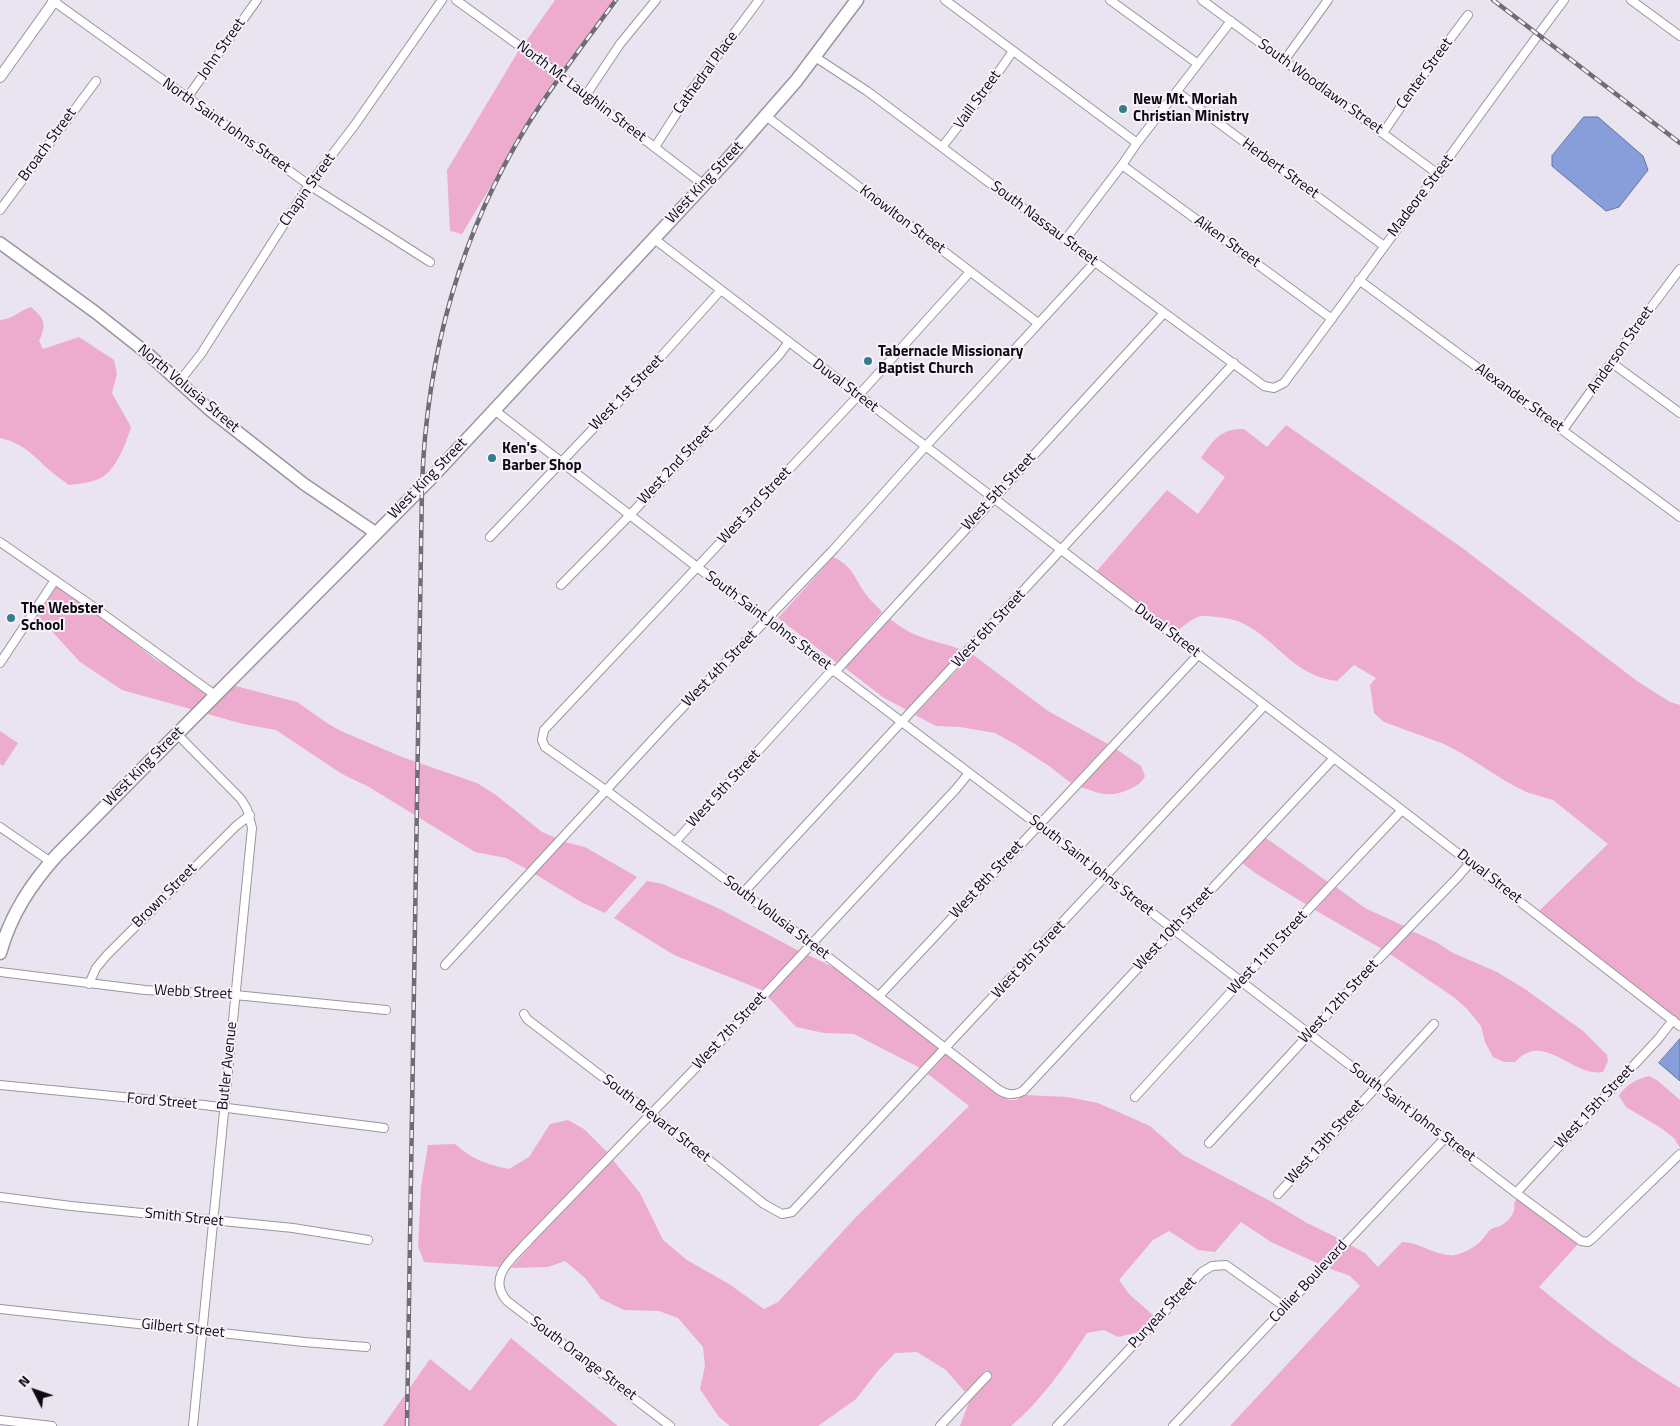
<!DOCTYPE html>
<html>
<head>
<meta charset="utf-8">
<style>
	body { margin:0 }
	#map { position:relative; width:1680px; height:1426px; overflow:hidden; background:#e9e4ef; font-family:"Titillium Web",sans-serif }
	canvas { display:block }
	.north { position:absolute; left:10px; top:1366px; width:50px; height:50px; -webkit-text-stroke:4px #f7f1fc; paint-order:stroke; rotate:311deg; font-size:14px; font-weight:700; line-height:20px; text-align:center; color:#0d0b0f }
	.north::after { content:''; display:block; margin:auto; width:18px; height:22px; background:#0d0b0f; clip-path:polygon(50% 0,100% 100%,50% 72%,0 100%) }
</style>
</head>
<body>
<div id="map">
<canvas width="1680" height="1426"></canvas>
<div class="north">N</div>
</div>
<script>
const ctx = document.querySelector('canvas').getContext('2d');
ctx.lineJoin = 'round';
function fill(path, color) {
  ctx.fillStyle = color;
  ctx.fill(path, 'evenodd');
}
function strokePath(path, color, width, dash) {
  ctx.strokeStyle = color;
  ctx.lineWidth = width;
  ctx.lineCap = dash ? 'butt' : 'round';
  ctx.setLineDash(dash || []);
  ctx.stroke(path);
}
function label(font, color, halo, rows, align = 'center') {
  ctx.font = font + ' "Titillium Web",sans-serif';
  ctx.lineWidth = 4;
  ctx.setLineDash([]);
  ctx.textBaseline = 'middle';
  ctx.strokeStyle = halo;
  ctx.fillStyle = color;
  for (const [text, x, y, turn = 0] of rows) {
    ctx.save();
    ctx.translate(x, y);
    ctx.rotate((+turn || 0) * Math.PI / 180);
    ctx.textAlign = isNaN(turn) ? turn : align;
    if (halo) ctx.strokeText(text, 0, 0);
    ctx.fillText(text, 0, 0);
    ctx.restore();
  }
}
const green = new Path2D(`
	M 555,0 L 618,0 L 564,73 L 524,44 Z
	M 519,50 L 559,80 L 538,108 L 462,234 L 450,231 L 447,170 Z
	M 31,307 C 45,319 47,324 39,341 L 43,349 L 79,337 L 114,360 L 117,374 L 112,393 L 131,427 C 127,441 117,467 104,476 C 96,482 80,484 69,485 C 62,480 54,474 47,468 C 31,453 22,443 0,438 L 0,320 C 14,319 18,311 31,307 Z
	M 1286,425 L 1461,547 L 1637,681 L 1670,702 L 1680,705 L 1680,1021 L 1539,911 L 1608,844 L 1553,800 L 1526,792 L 1507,782 L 1463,754 L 1444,744 L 1384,722 L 1374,713 L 1370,685 L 1376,678 L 1354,665 L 1337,681 C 1283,675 1270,620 1217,617 C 1213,617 1206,615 1202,616 C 1193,617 1183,627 1175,632 L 1096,572 L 1167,490 L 1198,514 L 1225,477 L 1201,458 C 1213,440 1222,428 1244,429 L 1267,447 Z
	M 833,557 C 854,566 855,581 868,597 C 872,602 878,607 882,612 L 837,663 L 778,618 Z
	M 57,586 L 117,629 L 156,660 L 176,671 L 208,696 L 194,710 L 122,690 L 80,662 L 37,615 Z
	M 889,618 C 915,640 933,639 962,650 L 907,710 L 884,698 L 845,668 Z
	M 972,654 L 1048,711 L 1108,744 L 1071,783 L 1049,766 L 1015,744 L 995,733 L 960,727 L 936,726 L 915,715 Z
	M 232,685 L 297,702 L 327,723 L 341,731 L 402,757 L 477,783 L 496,795 L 542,832 L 556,838 L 527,869 L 506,858 L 475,852 L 369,787 L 342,774 L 276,730 L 243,724 L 204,713 Z
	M 0,731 L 18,743 L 3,766 L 0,764 Z
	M 1116,749 L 1141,766 L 1145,776 C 1141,783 1138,785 1130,789 C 1111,798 1100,794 1081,787 Z
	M 1266,838 L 1328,882 L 1307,905 L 1258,875 L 1242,863 Z
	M 565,842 L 585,847 L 637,877 L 605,913 L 581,902 L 535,874 Z
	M 647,881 L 663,884 L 720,909 L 799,951 L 762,990 L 674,955 L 614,918 Z
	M 1336,887 L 1365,908 L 1404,926 L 1382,949 L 1315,910 Z
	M 1412,931 L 1436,942 L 1453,953 L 1497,972 L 1525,989 L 1583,1031 L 1607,1055 L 1608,1061 L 1603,1072 C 1570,1077 1545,1030 1515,1062 L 1504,1062 L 1493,1057 L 1485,1042 L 1481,1026 L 1468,1010 L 1455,998 L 1390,954 Z
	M 808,955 L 835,968 L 939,1048 L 920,1068 L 854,1034 L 824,1033 L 796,1027 L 768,997 Z
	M 946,1054 L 985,1086 L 1009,1100 L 1016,1100 L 1025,1095 L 1067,1097 L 1098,1103 L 1150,1126 L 1183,1155 L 1272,1202 L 1307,1223 L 1342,1240 L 1319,1264 L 1271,1242 L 1241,1222 L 1215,1252 L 1198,1250 L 1169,1231 L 1153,1240 L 1119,1280 L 1129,1294 L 1154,1316 L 1139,1332 L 1118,1337 L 1104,1330 L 1087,1333 C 1065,1366 1042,1400 1011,1426 L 960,1426 L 969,1402 L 993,1376 L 986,1370 L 965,1392 L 946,1370 L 917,1352 L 895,1353 L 877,1372 L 856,1399 L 818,1426 L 730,1426 L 719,1417 L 700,1389 L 705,1366 L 703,1347 L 678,1318 L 659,1311 L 624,1310 L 601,1299 L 585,1278 L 565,1261 L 548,1267 L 511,1268 L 533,1243 L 613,1160 L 640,1193 L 663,1240 L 687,1260 L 729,1284 L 764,1309 L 778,1302 L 856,1217 L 969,1106 L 928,1074 Z
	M 1649,1076 L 1658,1081 L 1680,1100 L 1680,1148 L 1674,1138 L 1661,1128 L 1626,1107 L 1619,1096 C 1625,1085 1637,1079 1649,1076 Z
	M 568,1120 L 584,1129 L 607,1152 L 526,1236 L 499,1267 L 424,1262 L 418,1246 L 421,1187 L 428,1145 L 455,1144 C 473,1160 486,1164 509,1169 L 529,1157 L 550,1124 Z
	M 1517,1199 L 1578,1244 L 1539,1287 C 1584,1324 1630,1358 1680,1388 L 1680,1426 L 1230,1426 L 1360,1286 L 1350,1276 L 1328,1268 L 1350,1245 L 1365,1253 L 1378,1267 L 1402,1242 C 1420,1242 1436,1257 1454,1255 C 1463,1254 1475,1247 1481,1241 C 1485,1237 1487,1232 1491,1229 C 1495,1227 1499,1227 1502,1225 C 1510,1220 1516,1212 1514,1203 Z
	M 511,1338 L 618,1426 L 383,1426 L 430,1359 L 470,1391 Z`);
const water = new Path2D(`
	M 1584,117 L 1598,117 L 1643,156 L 1648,170 L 1619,207 L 1606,211 L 1552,166 L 1552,156 Z
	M 1680,1039 L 1680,1081 L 1659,1063 Z`);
const minor = new Path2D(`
	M 52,0 L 309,185 L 430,262
	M 456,0 L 561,76 L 704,185
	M 945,0 L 1137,143
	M 1110,0 L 1198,64
	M 1202,0 L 1438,174
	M 1631,0 L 1680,36
	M 815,57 L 867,91 L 1095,262 L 1264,386 L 1274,388 L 1284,383 C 1379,257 1469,127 1564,0
	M 1284,61 L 1328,0
	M 1177,92 L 1384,246
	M 586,95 L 620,44 L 656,0
	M 187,98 L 257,0
	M 766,116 L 1038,323
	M 1383,133 L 1415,86 L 1468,15
	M 655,147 L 691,91 L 759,0
	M 942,147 L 984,93 L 1013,51
	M 1122,165 L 1332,319
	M 0,210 L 96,81
	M 653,238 L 1402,810 L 1680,1026
	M 1065,240 L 1122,165 L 1137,143 L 1231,21
	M 970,272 L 858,396 L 544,730 L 542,740 L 545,747 L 607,791 L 805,939 L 999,1090 C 1007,1095 1014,1096 1023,1091 L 1334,758
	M 1359,280 L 1680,517
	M 1612,363 L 1680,413
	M 179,382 L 201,354 L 309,185 L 354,126 L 442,0
	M 493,409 L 697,567 L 1038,825 L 1516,1193 L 1581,1241 L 1588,1242 L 1592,1239 L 1680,1154
	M 1563,430 L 1646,314 L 1680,269
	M 490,537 L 649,370 L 720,291
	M 0,542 L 88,603 L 215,695
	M 561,585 L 630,515 L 780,354 L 788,343
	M 0,663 L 55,580
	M 835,672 L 1164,313
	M 177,734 L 241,799 L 247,809 L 252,828 L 193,1426
	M 0,827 L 51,862
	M 675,842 L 832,670
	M 743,893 L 1234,363
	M 445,965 L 667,724 L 834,549 L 925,447 L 1095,262
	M 0,972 L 145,990 L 235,995 L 386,1010
	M 89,984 L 96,968 L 107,955 L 236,826 L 250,815
	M 879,996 L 1199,654
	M 524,1014 L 527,1019 L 651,1114 L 764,1204 L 782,1214 L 792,1212 L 1264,706
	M 0,1085 L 204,1105 L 384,1128
	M 1135,1097 L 1241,981 L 1402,810
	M 1209,1143 L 1370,968 L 1457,878 L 1470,863
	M 1516,1193 L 1659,1038 L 1673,1020
	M 1278,1194 L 1434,1024
	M 0,1197 L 71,1206 L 293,1228 L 368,1240
	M 0,1309 L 304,1342 L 366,1347
	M 0,1420 L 52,1426
	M 670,1426 L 507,1301 C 486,1277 513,1258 529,1240 L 711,1052 L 956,789 L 969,773
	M 940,1426 L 987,1376
	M 1057,1426 L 1202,1272 L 1212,1266 L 1226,1265 L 1285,1307
	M 1173,1426 L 1445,1138`);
const tertiary = new Path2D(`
	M 0,77 L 55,0`);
const secondary = new Path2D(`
	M 0,243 L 95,312 L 148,354 L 211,411 L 304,484 L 376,533`);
const primary = new Path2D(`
	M 0,953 C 11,914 31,884 57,855 L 432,477 L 727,160 L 796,81 L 857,0`);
const rail = new Path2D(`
	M 1493,0 L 1680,143
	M 407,1426 L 422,487 C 426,358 460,234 528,124 C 555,81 586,41 616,0`);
const markers = [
	[1123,109,5,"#377d89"],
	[868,361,5,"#377d89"],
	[492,458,5,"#377d89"],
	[11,618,5,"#377d89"]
];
const streetNames = [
	["John Street",222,49,-55],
	["Cathedral Place",706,73,-54],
	["Center Street",1425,74,-54],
	["South Woodlawn Street",1320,87,36],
	["North Mc Laughlin Street",581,92,37],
	["Vaill Street",978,100,-54],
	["North Saint Johns Street",226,126,35],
	["Broach Street",48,145,-54],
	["Herbert Street",1280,169,36],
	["West King Street",705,183,-47],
	["Chapin Street",308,190,-55],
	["Madeore Street",1421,196,-53],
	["Knowlton Street",902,220,37],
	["South Nassau Street",1044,224,37],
	["Aiken Street",1227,242,36],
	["Anderson Street",1621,350,-55],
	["Duval Street",845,386,37],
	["North Volusia Street",188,389,40],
	["West 1st Street",627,393,-46],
	["Alexander Street",1519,398,36],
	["West 2nd Street",676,465,-47],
	["West King Street",428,479,-46],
	["West 5th Street",999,492,-47],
	["West 3rd Street",755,506,-47],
	["South Saint Johns Street",768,621,37],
	["West 6th Street",989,629,-47],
	["Duval Street",1167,631,37],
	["West 4th Street",720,669,-46],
	["West King Street",144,767,-45],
	["West 5th Street",724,789,-47],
	["South Saint Johns Street",1091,866,38],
	["Duval Street",1489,877,38],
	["West 8th Street",987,880,-47],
	["Brown Street",165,896,-45],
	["South Volusia Street",776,918,37],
	["West 10th Street",1174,929,-47],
	["West 11th Street",1268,953,-47],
	["West 9th Street",1029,960,-47],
	["Webb Street",193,993,3],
	["West 12th Street",1339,1002,-47],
	["West 7th Street",730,1031,-47],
	["Butler Avenue",228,1066,-84],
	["Ford Street",162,1102,5],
	["West 15th Street",1595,1107,-47],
	["South Saint Johns Street",1412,1113,37],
	["South Brevard Street",656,1119,38],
	["West 13th Street",1325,1142,-48],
	["Smith Street",184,1218,6],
	["Collier Boulevard",1309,1282,-47],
	["Puryear Street",1163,1313,-47],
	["Gilbert Street",183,1329,6],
	["South Orange Street",583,1359,37]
];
const poiNames = [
	["New Mt. Moriah",1133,100],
	["Christian Ministry",1133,117],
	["Tabernacle Missionary",878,352],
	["Baptist Church",878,369],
	["Ken's",502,449],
	["Barber Shop",502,466],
	["The Webster",21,609],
	["School",21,626]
];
fill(green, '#edacce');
fill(water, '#889eda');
strokePath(water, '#63729d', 1);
strokePath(minor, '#9a959f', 10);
strokePath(tertiary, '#9a959f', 12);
strokePath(secondary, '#9a959f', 14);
strokePath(primary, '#9a959f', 15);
strokePath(minor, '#fff', 8);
strokePath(tertiary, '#fff', 10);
strokePath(secondary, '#fff', 11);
strokePath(primary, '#fff', 12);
strokePath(rail, '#6f6c73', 4.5);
strokePath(rail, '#f7f1fc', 2.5, [8]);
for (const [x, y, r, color] of markers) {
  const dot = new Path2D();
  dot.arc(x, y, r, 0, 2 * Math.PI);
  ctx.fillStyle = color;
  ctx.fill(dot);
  strokePath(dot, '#f7f1fc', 2);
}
label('15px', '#0d0b0f', '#f7f1fc', streetNames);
label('bold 15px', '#0d0b0f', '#f7f1fc', poiNames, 'left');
</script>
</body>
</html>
